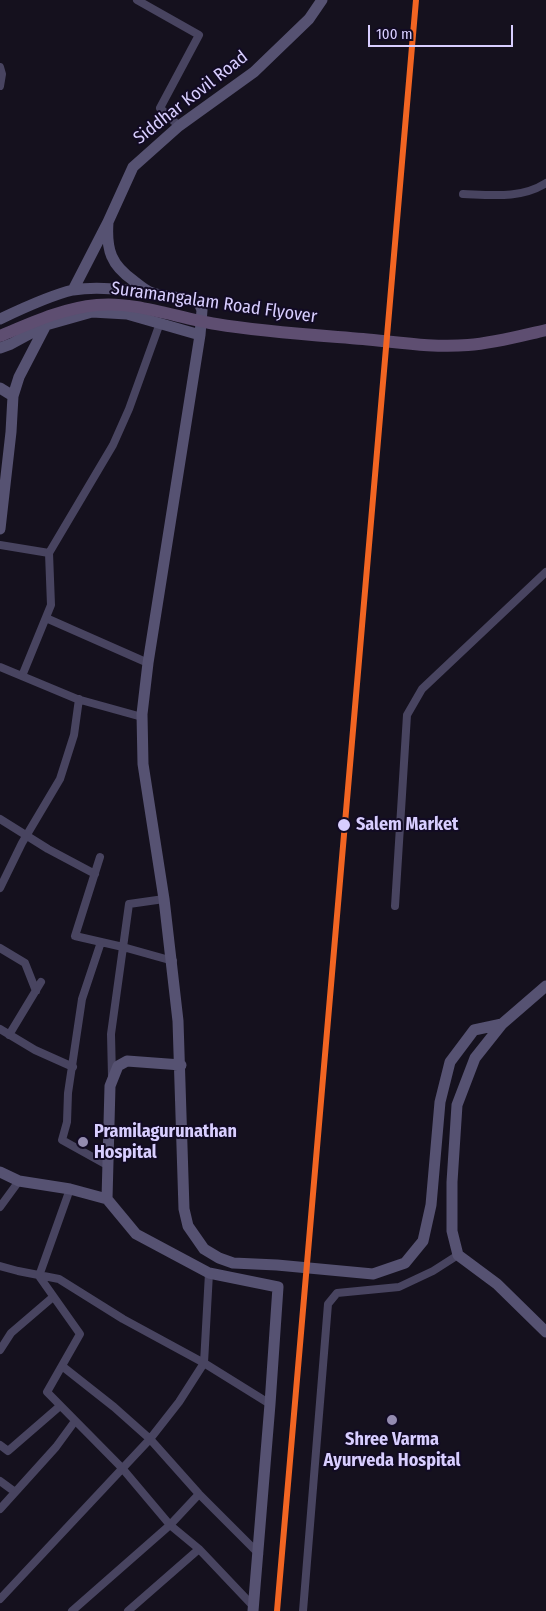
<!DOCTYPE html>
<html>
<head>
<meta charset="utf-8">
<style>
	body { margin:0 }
	#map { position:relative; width:546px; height:1611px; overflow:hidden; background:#15111e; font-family:"Fira Sans Condensed",sans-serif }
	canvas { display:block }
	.scale { position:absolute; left:368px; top:25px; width:145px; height:22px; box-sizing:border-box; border:2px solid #d8ceff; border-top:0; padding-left:6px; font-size:15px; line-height:18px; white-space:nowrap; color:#d8ceff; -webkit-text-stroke:4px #120b24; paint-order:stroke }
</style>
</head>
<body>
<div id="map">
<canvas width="546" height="1611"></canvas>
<div class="scale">100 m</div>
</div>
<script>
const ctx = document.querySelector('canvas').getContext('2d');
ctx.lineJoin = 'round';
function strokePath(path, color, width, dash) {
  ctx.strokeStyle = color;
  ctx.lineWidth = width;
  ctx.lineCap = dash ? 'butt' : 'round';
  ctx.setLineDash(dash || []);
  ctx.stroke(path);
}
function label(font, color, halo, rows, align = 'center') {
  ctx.font = font + ' "Fira Sans Condensed",sans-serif';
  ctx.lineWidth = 4;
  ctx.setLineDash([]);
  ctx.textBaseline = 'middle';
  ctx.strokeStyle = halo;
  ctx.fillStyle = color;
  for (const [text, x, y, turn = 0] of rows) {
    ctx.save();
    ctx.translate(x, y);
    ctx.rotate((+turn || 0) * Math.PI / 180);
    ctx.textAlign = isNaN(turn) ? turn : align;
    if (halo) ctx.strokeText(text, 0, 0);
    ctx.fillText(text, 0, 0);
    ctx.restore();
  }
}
const street = new Path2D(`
	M 137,0 L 199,35 L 160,108 L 179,126
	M 0,67 L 2,74 L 0,86
	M 463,194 C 491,195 521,199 546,183
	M 0,545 L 49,553
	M 46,618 L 148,663
	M 0,667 L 77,699 L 142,717
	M 22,676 L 51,605 L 49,553 L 113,445 L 129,409 L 160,323
	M 0,819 L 48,849 L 95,874
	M 100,857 L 75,936 L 123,947 L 173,961
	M 0,888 L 22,843 L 60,779 L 74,735 L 79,699
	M 395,906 L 407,715 L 422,689 L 546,572
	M 101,942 L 82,999 L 68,1093 L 67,1122 L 62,1140 L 107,1165
	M 0,948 L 25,963 L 36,991
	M 0,1029 L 35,1050 L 73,1067
	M 9,1035 L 41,982
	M 112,1077 L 111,1034 L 129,904 L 164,899
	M 70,1189 L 39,1276 L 80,1334 L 47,1392 L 122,1468 L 170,1525 L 199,1549 L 254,1607 L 253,1608
	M 0,1207 L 19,1181
	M 0,1266 L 18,1271 L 59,1279 L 123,1319 L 204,1363 L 270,1404
	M 0,1350 L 11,1333 L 53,1297
	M 62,1366 L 114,1407 L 150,1439 L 199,1494 L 259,1554
	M 0,1445 L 8,1451 L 60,1406
	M 0,1481 L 15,1492
	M 0,1509 L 56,1447 L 75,1421
	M 0,1599 L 150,1439 L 179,1402 L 204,1363 L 209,1273
	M 72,1611 L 170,1525 L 199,1494
	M 128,1611 L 199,1549
	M 303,1611 L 328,1304 L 337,1293 L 399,1287 L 433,1271 L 458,1255`);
const secondary = new Path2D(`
	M 108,222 C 106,250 111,265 134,281 C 139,285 145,290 150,292 C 166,298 184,296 199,303 L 202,310 L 200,335 L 148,663 L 142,714 L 143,764 L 164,899 L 178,1021 L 184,1209 L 188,1226 L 204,1249 L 219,1258 L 233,1263 L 277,1265 L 373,1274 L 405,1263 L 423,1241 L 431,1205 L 440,1102 L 450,1062 L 474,1030 L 502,1024
	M 73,290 L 108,222 L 133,167 L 179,126 L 254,72 L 309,19 L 322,0
	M 0,319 C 21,309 51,295 73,290 C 98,286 124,290 148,292
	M 0,348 L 11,344 L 46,325 L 92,312 L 127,314 L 200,335
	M 0,388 L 13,396
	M 0,529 L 11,432 L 13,396 L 19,377 L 46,325
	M 546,986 L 502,1024 L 475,1058 L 457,1105 L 452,1182 L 452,1231 L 458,1255 L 497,1284 L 546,1332
	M 181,1065 L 127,1061 L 118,1066 L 110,1086 L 107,1199 L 136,1234 L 209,1273 L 278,1287 L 270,1404 L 253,1611
	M 0,1172 L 19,1181 L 70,1189 L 107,1199`);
const primaryBridge = new Path2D(`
	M 0,336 C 31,323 63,308 97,305 C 134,301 178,318 216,324 C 264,332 314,335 363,339 C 397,342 433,348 468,345 C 495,343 520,336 546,330`);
const rail1 = new Path2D(`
	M 277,1611 C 322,1074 368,537 416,0`);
const markers = [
	[344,825,7,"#d8ceff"],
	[83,1142,6,"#948cb0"],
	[392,1420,6,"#948cb0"]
];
const streetNames = [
	["Siddhar Kovil Road",191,98,-38],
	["Suramangalam Road Flyover",214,303,8]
];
const stopNames = [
	["Salem Market",356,825]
];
const poiNames = [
	["Pramilagurunathan",94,1132],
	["Hospital",94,1153],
	["Shree Varma",392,1440,"center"],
	["Ayurveda Hospital",392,1461,"center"]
];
strokePath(street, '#484460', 8);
strokePath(secondary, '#565272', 11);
strokePath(primaryBridge, '#5e4e71', 12);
strokePath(rail1, '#f26522', 6);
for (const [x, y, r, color] of markers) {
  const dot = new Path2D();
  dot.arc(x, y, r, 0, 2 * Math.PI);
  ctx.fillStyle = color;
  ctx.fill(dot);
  strokePath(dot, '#120b24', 2);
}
label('18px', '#d8ceff', '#120b24', streetNames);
label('bold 18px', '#d8ceff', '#120b24', stopNames, 'left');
label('bold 18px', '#d8ceff', '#120b24', poiNames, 'left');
</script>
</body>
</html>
